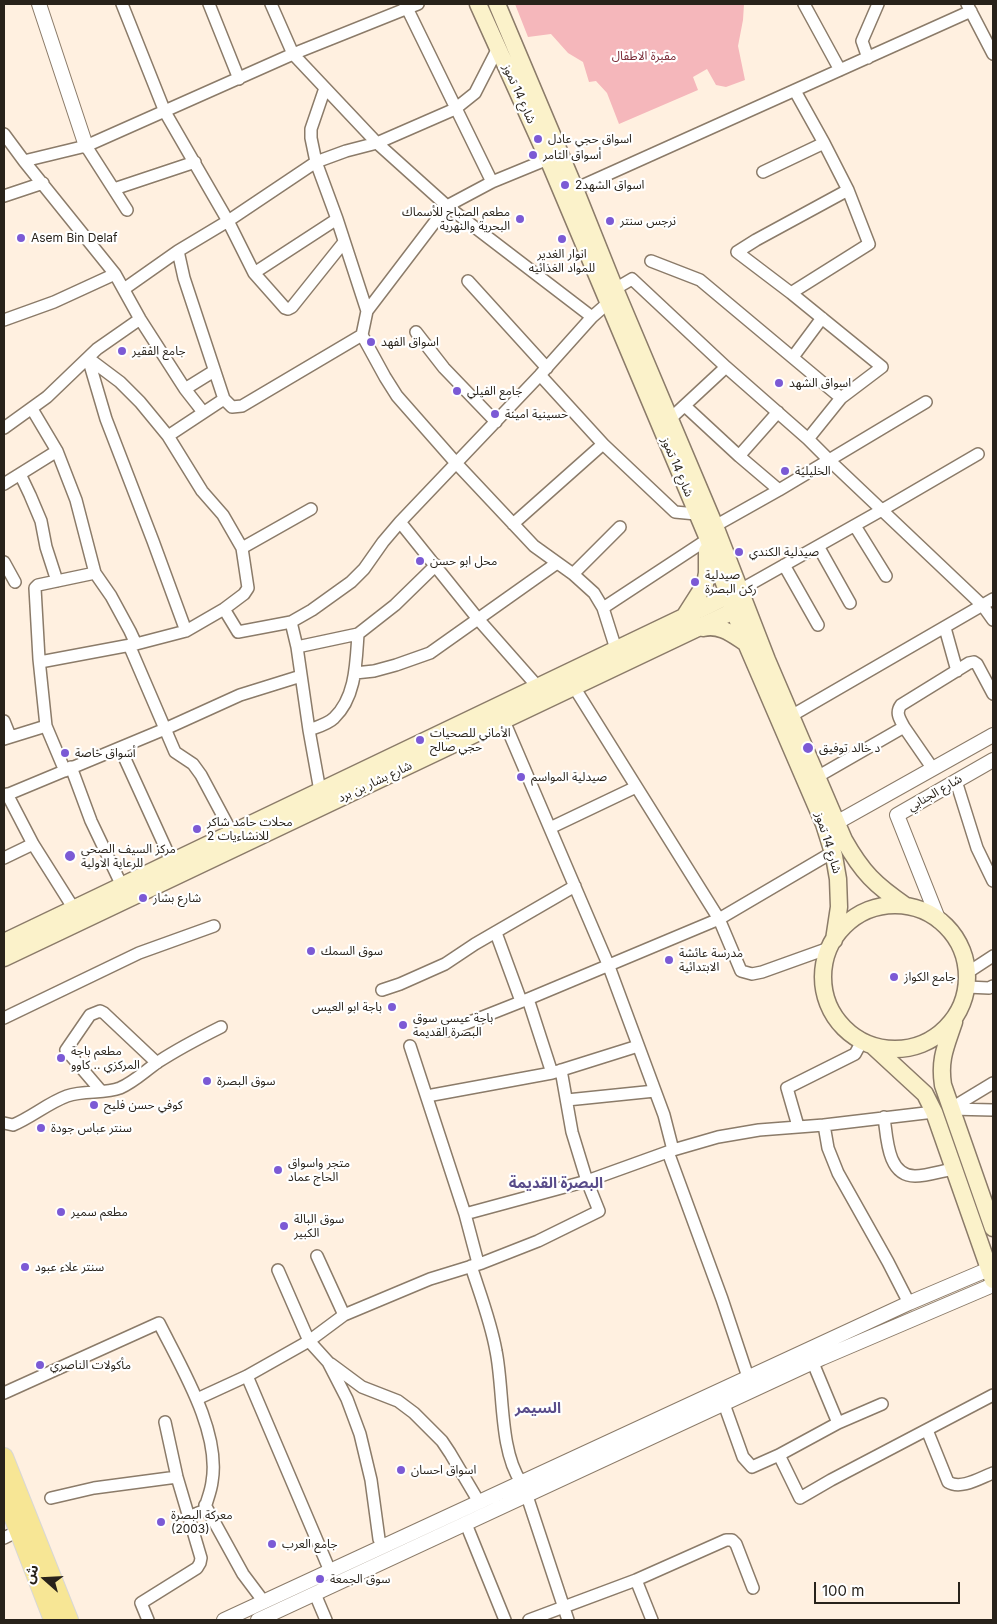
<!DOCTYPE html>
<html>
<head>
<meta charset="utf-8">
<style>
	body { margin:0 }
	#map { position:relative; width:997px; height:1624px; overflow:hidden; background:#fff0e0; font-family:Inter,"Noto Sans Arabic",sans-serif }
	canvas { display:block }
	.frame { position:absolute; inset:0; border:5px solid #28221a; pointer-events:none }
	.north { position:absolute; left:20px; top:1554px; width:50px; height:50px; -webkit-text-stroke:4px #fff; paint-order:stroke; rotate:289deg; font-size:14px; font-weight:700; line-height:20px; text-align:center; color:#28221a }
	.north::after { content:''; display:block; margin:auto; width:18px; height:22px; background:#28221a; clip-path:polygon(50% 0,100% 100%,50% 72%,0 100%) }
	.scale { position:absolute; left:814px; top:1582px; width:146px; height:22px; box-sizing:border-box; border:2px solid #28221a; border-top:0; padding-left:6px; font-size:15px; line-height:18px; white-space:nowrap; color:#28221a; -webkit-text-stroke:4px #fff; paint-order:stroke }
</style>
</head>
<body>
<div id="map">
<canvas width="997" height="1624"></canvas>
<div class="frame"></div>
<div class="north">ش</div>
<div class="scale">100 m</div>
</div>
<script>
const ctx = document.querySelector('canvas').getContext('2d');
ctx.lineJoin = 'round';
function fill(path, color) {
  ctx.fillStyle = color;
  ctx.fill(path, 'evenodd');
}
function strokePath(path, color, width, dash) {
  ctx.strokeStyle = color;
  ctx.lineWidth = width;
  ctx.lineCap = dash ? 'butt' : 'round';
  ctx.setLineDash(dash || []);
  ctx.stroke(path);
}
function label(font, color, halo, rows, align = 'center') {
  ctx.font = font + ' Inter,"Noto Sans Arabic",sans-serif';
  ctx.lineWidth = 4.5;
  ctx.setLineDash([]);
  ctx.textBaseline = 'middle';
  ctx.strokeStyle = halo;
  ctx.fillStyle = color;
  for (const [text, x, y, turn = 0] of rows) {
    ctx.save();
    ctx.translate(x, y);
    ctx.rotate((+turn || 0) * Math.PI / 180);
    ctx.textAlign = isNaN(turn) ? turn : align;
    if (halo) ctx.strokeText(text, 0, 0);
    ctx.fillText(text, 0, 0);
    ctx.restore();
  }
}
const green = new Path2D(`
	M 515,4 L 744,4 L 743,20 L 738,46 L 745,80 L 726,87 L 716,85 L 707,69 L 693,77 L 698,90 L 619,124 L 607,93 L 596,81 L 589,82 L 583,62 L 568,53 L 551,34 L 528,37 Z`);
const minor = new Path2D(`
	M 122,4 L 165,112 L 228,221 L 254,273 L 285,308 L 288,309 L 292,307 L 344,242
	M 209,4 L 239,79
	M 271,4 L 293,54 L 377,143 L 447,206 L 592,317
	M 405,4 L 492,182
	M 804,4 L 840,70
	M 967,4 L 993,54
	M 868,58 L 862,41 L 878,4
	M 325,88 L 311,129 L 311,138 L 316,162 L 337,219 L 367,311
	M 4,134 L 24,161 L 115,274 L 140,319 L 185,389 L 203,412
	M 86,146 L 127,210
	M 548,159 L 492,182 L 447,206 L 367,311 L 362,335 L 385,377 L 397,396 L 456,463 L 534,546 L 573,574 L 594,593 L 603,608 L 616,649
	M 24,161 L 86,146 L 293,54 L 418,4
	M 763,172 L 824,143
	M 114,189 L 195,162
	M 575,189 L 971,11
	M 4,196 L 43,183
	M 178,251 L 184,278 L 224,399 L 232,407 L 242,406 L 362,335
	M 651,261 L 700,280 L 841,398
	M 254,273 L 337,219
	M 468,281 L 547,368
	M 124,289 L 178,251 L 228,221 L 316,162 L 346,151 L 377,143 L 455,109 L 475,93 L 498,48
	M 615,289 L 632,279 L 726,367 L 808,439 L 829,460 L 983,606 L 993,620
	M 791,293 L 869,244 L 848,190 L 824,143 L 795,91
	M 4,320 L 54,302 L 115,274
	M 416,332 L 444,368 L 496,422
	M 793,357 L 822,318
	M 88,358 L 106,419 L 153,541 L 186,631
	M 540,375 L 603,444 L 675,512 L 696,514
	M 185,389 L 214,371
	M 685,406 L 739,456
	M 32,409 L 57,451 L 76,500 L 95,573 L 111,596 L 130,631 L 136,644
	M 778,412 L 739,456 L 779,490
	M 670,419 L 726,367
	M 4,428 L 47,397 L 97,349 L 140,319
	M 168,436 L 224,399
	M 808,439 L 841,398 L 882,367 L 791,293 L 737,252 L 756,240 L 848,190
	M 20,474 L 30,495 L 41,521 L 46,547 L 57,581
	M 4,484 L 57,451
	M 400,522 L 478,619 L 538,687
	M 513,524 L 603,444
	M 715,526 L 779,490 L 926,402
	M 855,526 L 886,576
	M 818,546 L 850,603
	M 242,548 L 311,509
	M 4,562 L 15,582
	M 784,565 L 818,625
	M 573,574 L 620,527
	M 740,590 L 882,510 L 978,454
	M 603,608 L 708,539
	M 224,609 L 238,632 L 291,622 L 312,610 L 351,582 L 364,569 L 383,542 L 400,522 L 540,375 L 592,317 L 608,303
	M 291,622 L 297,647 L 309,730 L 320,791
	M 945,628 L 957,671
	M 129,645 L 175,752 L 193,764 L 201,775 L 232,833
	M 297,647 L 358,634 L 395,605 L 436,565
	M 40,662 L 136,644 L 186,631 L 224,609 L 244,594 L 248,588 L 242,548 L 223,515 L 202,491 L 168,436 L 140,402 L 120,382 L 88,358
	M 355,673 L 374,671 L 396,665 L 430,653 L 557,563
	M 574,687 L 719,919 L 741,971 L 752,974 L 762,972 L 829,948
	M 791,716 L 993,599
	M 4,721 L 10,736
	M 504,721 L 608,964 L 664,1115 L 673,1150
	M 904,727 C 900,719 895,713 901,705 L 969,663 L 974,662 L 977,664 L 993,694
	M 309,730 C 317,727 328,724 334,718 C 356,697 356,663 358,634
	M 4,739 L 46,726
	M 120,748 L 172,862
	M 71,767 L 91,821 L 122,886
	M 65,771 L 46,726 L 39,659 L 35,588 L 38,585 L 95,573
	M 817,777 L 904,727 L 933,769
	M 956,781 L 977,848 L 993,881
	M 7,794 L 33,844 L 74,909
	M 4,796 L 165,729 L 240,695 L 301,676
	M 550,828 L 636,787
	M 4,858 L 33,844
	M 496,933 L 521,1001
	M 967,973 L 993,956
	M 967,987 L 989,988 L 993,986
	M 382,990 L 400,984 L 445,964 L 475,944 L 575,886
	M 528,999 L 552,1073
	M 4,1018 L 139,953 L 214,926
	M 447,1031 L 528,999 L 719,919 L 833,852
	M 410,1046 L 465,1214 L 478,1263
	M 101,1091 L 66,1050 L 90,1015 L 100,1011 L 104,1013 L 157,1063
	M 427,1096 L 552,1073 L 638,1046
	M 567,1100 L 655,1091
	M 950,1109 L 993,1083
	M 950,1109 L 993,1110
	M 884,1117 C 887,1137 887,1176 915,1176 C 926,1176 942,1171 953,1169
	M 4,1123 L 13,1125 C 32,1117 48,1103 67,1096 C 84,1090 105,1094 120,1088 C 134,1082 145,1071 158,1062 C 178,1049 199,1038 221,1027
	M 824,1125 L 828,1148 L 838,1173 L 888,1262 L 909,1303
	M 798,1126 L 787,1088 L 855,1054 L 862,1041
	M 668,1152 L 722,1299 L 748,1377
	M 465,1214 L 587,1181 L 673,1150 L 718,1137 L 759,1130 L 824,1125 L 934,1112
	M 317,1256 L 344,1315
	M 471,1266 C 480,1294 491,1322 496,1351 C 504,1390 499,1450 521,1482
	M 278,1270 L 309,1341 L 328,1362 L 347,1399 L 360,1434 L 371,1480 L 379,1539 L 383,1547
	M 813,1363 L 838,1423
	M 331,1364 L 362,1387 L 398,1401 L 414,1413 L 442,1441 L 450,1453 L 479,1502
	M 247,1376 L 330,1571
	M 4,1393 L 159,1323 C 181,1367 221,1432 212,1482 C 211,1491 207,1500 205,1508 L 203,1511 L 188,1517
	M 197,1399 L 247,1376 L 309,1341 L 344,1315 L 430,1279 L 482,1263 L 538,1241 L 599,1211 L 587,1181 L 572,1132 L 561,1070
	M 724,1404 L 743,1457 L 752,1467 L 779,1455 L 838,1423 L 882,1404
	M 927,1430 L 948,1482 C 961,1490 980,1478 993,1473
	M 779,1455 L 800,1498 L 831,1480 L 993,1395
	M 527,1496 L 568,1620
	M 51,1498 L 94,1488 L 177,1477
	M 205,1505 L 243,1574 L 264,1602
	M 466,1524 L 505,1620
	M 4,1538 L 18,1531
	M 636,1580 L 652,1620
	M 315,1594 L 326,1620
	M 148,1620 L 141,1603 L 197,1568 L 200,1563 L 201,1558 L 177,1477 L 165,1422
	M 529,1620 L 636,1580 L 726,1540 L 732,1540 L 736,1544 L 753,1588`);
const tertiary = new Path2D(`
	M 39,4 L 86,146
	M 836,823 L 993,735
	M 939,921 L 897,815 L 993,760
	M 224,1620 L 909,1303 L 989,1269
	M 258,1620 L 822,1358 L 993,1285`);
const secondary = new Path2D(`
	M 478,4 L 548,159 L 708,539 L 746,643 L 824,824 L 834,856 L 838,879 L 839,907 L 834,940
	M 497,4 L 575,189 L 615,289 L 715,526 L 767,660 L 844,840 C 862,872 875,885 906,906
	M 684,617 L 705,584 L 707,573 L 707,551
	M 703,628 C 720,624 732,634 746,643
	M823 977a72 72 0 1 1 144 0a72 72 0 1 1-144 0Z
	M 4,942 L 738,591
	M 4,958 L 742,607
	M 954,1022 C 946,1046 939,1059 943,1085 L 993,1228
	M 873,1046 L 925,1094 L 934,1112 L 993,1280`);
const primary = new Path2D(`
	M 4,1457 L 69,1620
	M 4,1493 L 53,1620`);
const markers = [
	[538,139,5,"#7b5ad5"],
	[533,155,5,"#7b5ad5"],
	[565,185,5,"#7b5ad5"],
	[520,219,5,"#7b5ad5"],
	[610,221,5,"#7b5ad5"],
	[21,238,5,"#7b5ad5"],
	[562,239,5,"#7b5ad5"],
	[371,342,5,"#7b5ad5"],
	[122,351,5,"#7b5ad5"],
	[779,383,5,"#7b5ad5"],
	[457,391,5,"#7b5ad5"],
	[495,414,5,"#7b5ad5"],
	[785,471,5,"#7b5ad5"],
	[739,552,5,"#7b5ad5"],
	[420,561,5,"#7b5ad5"],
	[695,582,5,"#7b5ad5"],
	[420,740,5,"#7b5ad5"],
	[808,748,6,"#7b5ad5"],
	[65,753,5,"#7b5ad5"],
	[521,777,5,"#7b5ad5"],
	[197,829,5,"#7b5ad5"],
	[70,856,6,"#7b5ad5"],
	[143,898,5,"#7b5ad5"],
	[311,951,5,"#7b5ad5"],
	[669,960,5,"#7b5ad5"],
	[894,977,5,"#7b5ad5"],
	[392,1007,5,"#7b5ad5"],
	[403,1025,5,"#7b5ad5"],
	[61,1058,5,"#7b5ad5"],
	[207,1081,5,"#7b5ad5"],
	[94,1105,5,"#7b5ad5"],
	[41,1128,5,"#7b5ad5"],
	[278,1170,5,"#7b5ad5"],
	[61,1212,5,"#7b5ad5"],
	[284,1226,5,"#7b5ad5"],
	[25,1267,5,"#7b5ad5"],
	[40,1365,5,"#7b5ad5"],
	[401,1470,5,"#7b5ad5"],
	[161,1522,5,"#7b5ad5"],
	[272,1544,5,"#7b5ad5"],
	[320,1579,5,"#7b5ad5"]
];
const parkNames = [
	["مقبرة الاطفال",644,56]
];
const streetNames = [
	["شارع 14 تموز",519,94,66],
	["شارع 14 تموز",677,467,67],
	["شارع بشار بن برد",375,782,-25],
	["شارع الجنابي",935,793,-30],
	["شارع 14 تموز",828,843,73]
];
const poiNames = [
	["اسواق حجي عادل",548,139],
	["أسواق الثامر",543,155],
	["اسواق الشهد2",575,185],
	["مطعم الصباح للأسماك",510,212,"right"],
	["البحرية والنهرية",510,226,"right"],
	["نرجس سنتر",620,221],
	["Asem Bin Delaf",31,238],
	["انوار الغدير",562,254,"center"],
	["للمواد الغذائيه",562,268,"center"],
	["اسواق الفهد",381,342],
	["جامع الفقير",132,351],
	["اسواق الشهد",789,383],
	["جامع الفيلي",467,391],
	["حسينية امينة",505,414],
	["الخليلية",795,471],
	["صيدلية الكندي",749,552],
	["محل ابو حسن",430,561],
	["صيدلية",705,575],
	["ركن البصرة",705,589],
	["الأماني للصحيات",430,733],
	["حجي صالح",430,747],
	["د خالد توفيق",819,748],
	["أسواق خاصة",75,753],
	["صيدلية المواسم",531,777],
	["محلات حامد شاكر",207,822],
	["للانشاءيات 2",207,836],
	["مركز السيف الصحي",81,849],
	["للرعاية الاولية",81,863],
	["شارع بشار",153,898],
	["سوق السمك",321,951],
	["مدرسة عائشة",679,953],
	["الابتدائية",679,967],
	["جامع الكواز",904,977],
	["باجة ابو العيس",382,1007,"right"],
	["باجة عيسى سوق",413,1018],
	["البصرة القديمة",413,1032],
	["مطعم باجة",71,1051],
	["المركزي .. كاوو",71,1065],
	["سوق البصرة",217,1081],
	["كوفي حسن فليح",104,1105],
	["سنتر عباس جودة",51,1128],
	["متجر واسواق",288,1163],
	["الحاج عماد",288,1177],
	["مطعم سمير",71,1212],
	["سوق البالة",294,1219],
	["الكبير",294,1233],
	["سنتر علاء عبود",35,1267],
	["مأكولات الناصري",50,1365],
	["اسواق احسان",411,1470],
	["معركة البصرة",171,1515],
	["(2003)",171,1529],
	["جامع العرب",282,1544],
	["سوق الجمعة",330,1579]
];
const quarterNames = [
	["البصرة القديمة",556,1183],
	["السيمر",538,1408]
];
fill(green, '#f5b7bb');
strokePath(minor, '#8b7b69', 14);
strokePath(tertiary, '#8b7b69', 16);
strokePath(secondary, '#8b7b69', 19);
strokePath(primary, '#d8d7d6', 20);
strokePath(minor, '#fff', 11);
strokePath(tertiary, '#fff', 14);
strokePath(secondary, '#fbf2ca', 16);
strokePath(primary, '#f7e695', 18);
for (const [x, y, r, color] of markers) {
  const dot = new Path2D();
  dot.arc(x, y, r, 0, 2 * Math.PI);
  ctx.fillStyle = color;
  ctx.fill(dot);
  strokePath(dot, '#fff', 2);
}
label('12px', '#7a2b37', '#fff', parkNames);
label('12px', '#28221a', '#fff', streetNames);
label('12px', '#28221a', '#fff', poiNames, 'left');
label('bold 15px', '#594c8a', '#fff', quarterNames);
</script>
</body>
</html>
